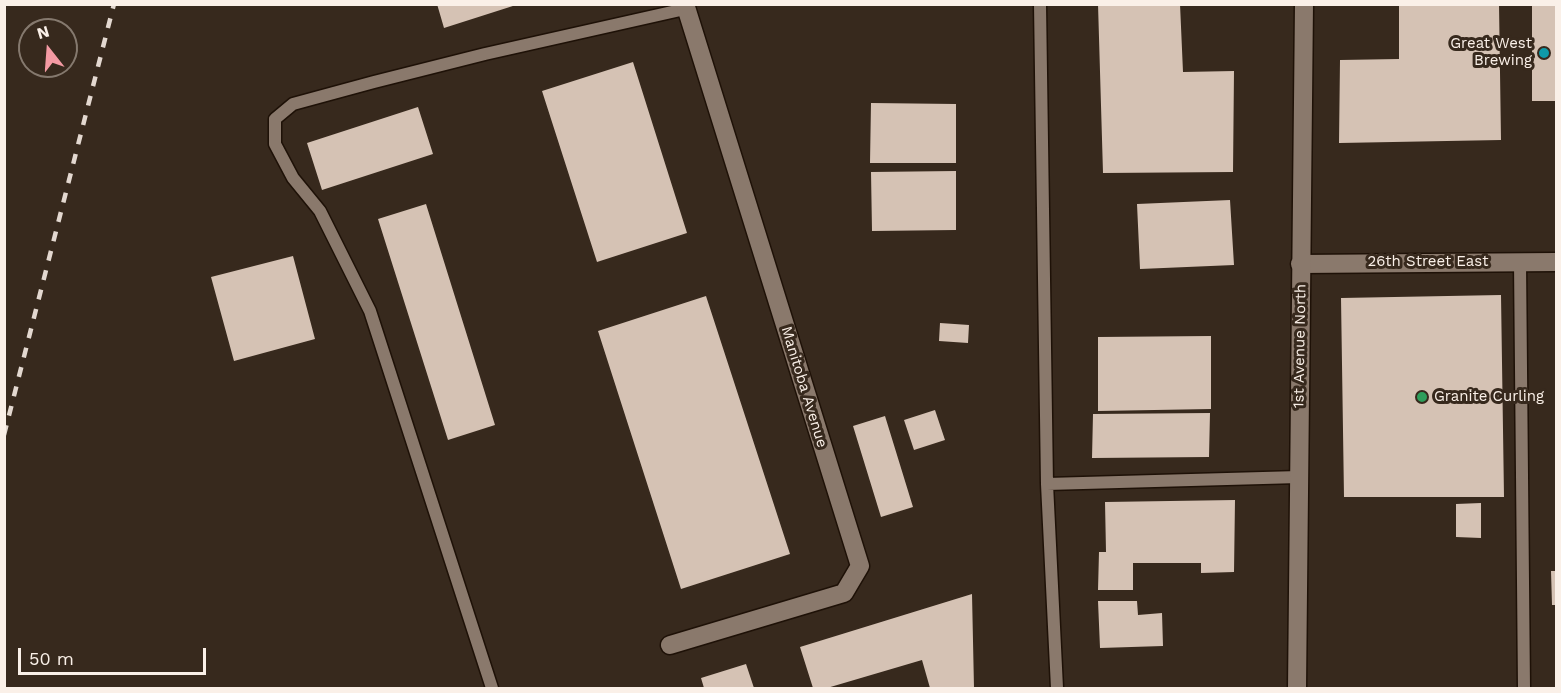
<!DOCTYPE html>
<html>
<head>
<meta charset="utf-8">
<style>
	body { margin:0 }
	#map { position:relative; width:1561px; height:693px; overflow:hidden; background:#37291d; font-family:"Work Sans",sans-serif }
	canvas { display:block }
	.frame { position:absolute; inset:0; border:6px solid #faf0e8; pointer-events:none }
	.north { position:absolute; left:18px; top:18px; width:60px; height:60px; box-sizing:border-box; background:#37291d; border:2px solid #85796e; border-radius:50%; rotate:343deg; font-size:16px; font-weight:700; line-height:24px; text-align:center; color:#faf0e8 }
	.north::after { content:''; display:block; margin:auto; width:21px; height:27px; background:#f49aa3; clip-path:polygon(50% 0,100% 100%,50% 72%,0 100%) }
	.scale { position:absolute; left:18px; top:648px; width:188px; height:27px; box-sizing:border-box; border:3px solid #faf0e8; border-top:0; padding-left:8px; font-size:18px; line-height:21px; white-space:nowrap; color:#faf0e8; -webkit-text-stroke:4px #37291d; paint-order:stroke }
</style>
</head>
<body>
<div id="map">
<canvas width="1561" height="693"></canvas>
<div class="frame"></div>
<div class="north">N</div>
<div class="scale">50 m</div>
</div>
<script>
const ctx = document.querySelector('canvas').getContext('2d');
ctx.lineJoin = 'round';
function fill(path, color) {
  ctx.fillStyle = color;
  ctx.fill(path, 'evenodd');
}
function strokePath(path, color, width, dash) {
  ctx.strokeStyle = color;
  ctx.lineWidth = width;
  ctx.lineCap = dash ? 'butt' : 'round';
  ctx.setLineDash(dash || []);
  ctx.stroke(path);
}
function label(font, color, halo, rows, align = 'center') {
  ctx.font = font + ' "Work Sans",sans-serif';
  ctx.lineWidth = 6;
  ctx.setLineDash([]);
  ctx.textBaseline = 'middle';
  ctx.strokeStyle = halo;
  ctx.fillStyle = color;
  for (const [text, x, y, turn = 0] of rows) {
    ctx.save();
    ctx.translate(x, y);
    ctx.rotate((+turn || 0) * Math.PI / 180);
    ctx.textAlign = isNaN(turn) ? turn : align;
    if (halo) ctx.strokeText(text, 0, 0);
    ctx.fillText(text, 0, 0);
    ctx.restore();
  }
}
const building = new Path2D(`
	M 437,4 L 516,4 L 516,5 L 444,28 Z
	M 1098,4 L 1180,4 L 1183,72 L 1234,71 L 1233,172 L 1103,173 Z
	M 1399,4 L 1499,4 L 1501,140 L 1339,143 L 1340,60 L 1399,59 Z
	M 1532,4 L 1556,4 L 1556,101 L 1532,101 Z
	M 633,62 L 687,233 L 597,262 L 542,91 Z
	M 871,103 L 956,104 L 956,163 L 870,163 Z
	M 418,107 L 433,154 L 322,190 L 307,143 Z
	M 956,171 L 956,230 L 872,231 L 871,172 Z
	M 1230,200 L 1234,265 L 1140,269 L 1137,204 Z
	M 426,204 L 495,425 L 448,440 L 378,219 Z
	M 293,256 L 315,339 L 234,361 L 211,277 Z
	M 1501,295 L 1504,497 L 1344,497 L 1341,298 Z
	M 706,296 L 790,554 L 681,589 L 598,331 Z
	M 940,323 L 969,325 L 968,343 L 939,341 Z
	M 1211,336 L 1211,409 L 1098,411 L 1098,337 Z
	M 935,410 L 945,440 L 914,450 L 904,420 Z
	M 1210,413 L 1209,457 L 1092,458 L 1093,414 Z
	M 885,416 L 913,507 L 881,517 L 853,426 Z
	M 1235,500 L 1234,572 L 1201,573 L 1201,563 L 1133,563 L 1133,590 L 1098,590 L 1099,552 L 1106,552 L 1105,502 Z
	M 1481,503 L 1481,538 L 1456,537 L 1456,504 Z
	M 1551,571 L 1556,571 L 1556,605 L 1552,605 Z
	M 972,594 L 974,688 L 930,688 L 922,660 L 827,688 L 813,688 L 800,647 Z
	M 1098,601 L 1137,601 L 1138,615 L 1162,613 L 1163,646 L 1100,648 Z
	M 746,664 L 754,688 L 704,688 L 701,678 Z`);
const service = new Path2D(`
	M 1040,4 L 1047,484 L 1057,688
	M 1520,262 L 1524,688
	M 1047,484 L 1299,477
	M 492,688 L 370,311 L 320,211 L 293,178 L 275,144 L 275,119 L 293,104 L 374,82 L 485,54 L 685,9`);
const minor = new Path2D(`
	M 1300,264 L 1556,262
	M 670,645 L 844,593 L 860,566 L 685,4`);
const tertiary = new Path2D(`
	M 1297,688 L 1304,4`);
const rail = new Path2D(`
	M 4,435 L 114,4`);
const markers = [
	[1544,53,6,"#0f9aa8"],
	[1422,397,6,"#2e9e5b"]
];
const poiNames = [
	["Great West",1532,44],
	["Brewing",1532,61],
	["Granite Curling",1434,397,"left"]
];
const streetNames = [
	["26th Street East",1428,262],
	["1st Avenue North",1300,346,-89],
	["Manitoba Avenue",804,387,73]
];
fill(building, '#d5c2b4');
strokePath(service, '#1e1107', 15);
strokePath(minor, '#1e1107', 21);
strokePath(tertiary, '#1e1107', 21);
strokePath(service, '#8a796c', 12);
strokePath(minor, '#8a796c', 18);
strokePath(tertiary, '#8a796c', 18);
strokePath(rail, '#e3d8d0', 4.5, [10, 10]);
for (const [x, y, r, color] of markers) {
  const dot = new Path2D();
  dot.arc(x, y, r, 0, 2 * Math.PI);
  ctx.fillStyle = color;
  ctx.fill(dot);
  strokePath(dot, '#37291d', 2);
}
label('15px', '#faf0e8', '#37291d', poiNames, 'right');
label('15px', '#faf0e8', '#37291d', streetNames);
</script>
</body>
</html>
